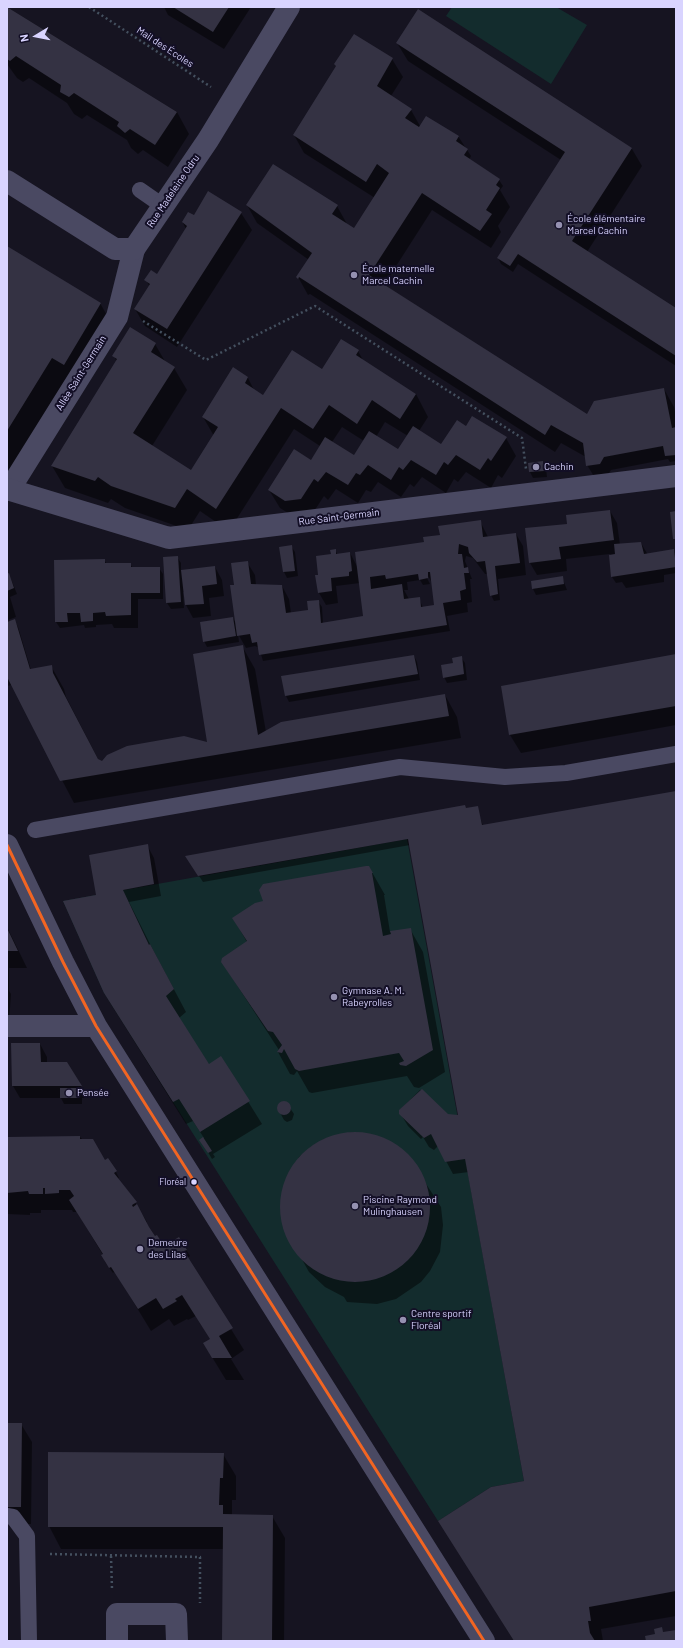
<!DOCTYPE html>
<html>
<head>
<meta charset="utf-8">
<style>
	body { margin:0 }
	#map { position:relative; width:683px; height:1648px; overflow:hidden; background:#161421; font-family:Barlow,sans-serif }
	canvas { display:block }
	.frame { position:absolute; inset:0; border:8px solid #d9d4ff; pointer-events:none }
	.north { position:absolute; left:16px; top:16px; width:40px; height:40px; -webkit-text-stroke:3px #130f26; paint-order:stroke; rotate:260deg; font-size:11px; font-weight:700; line-height:16px; text-align:center; color:#d9d4ff }
	.north::after { content:''; display:block; margin:auto; width:14px; height:18px; background:#d9d4ff; clip-path:polygon(50% 0,100% 100%,50% 72%,0 100%) }
</style>
</head>
<body>
<div id="map">
<canvas width="683" height="1648"></canvas>
<div class="frame"></div>
<div class="north">N</div>
</div>
<script>
const ctx = document.querySelector('canvas').getContext('2d');
ctx.lineJoin = 'round';
function fill(path, color) {
  ctx.fillStyle = color;
  ctx.fill(path, 'evenodd');
}
function strokePath(path, color, width, dash) {
  ctx.strokeStyle = color;
  ctx.lineWidth = width;
  ctx.lineCap = dash ? 'butt' : 'round';
  ctx.setLineDash(dash || []);
  ctx.stroke(path);
}
function label(font, color, halo, rows, align = 'center') {
  ctx.font = font + ' Barlow,sans-serif';
  ctx.lineWidth = 4;
  ctx.setLineDash([]);
  ctx.textBaseline = 'middle';
  ctx.strokeStyle = halo;
  ctx.fillStyle = color;
  for (const [text, x, y, turn = 0] of rows) {
    ctx.save();
    ctx.translate(x, y);
    ctx.rotate((+turn || 0) * Math.PI / 180);
    ctx.textAlign = isNaN(turn) ? turn : align;
    if (halo) ctx.strokeText(text, 0, 0);
    ctx.fillText(text, 0, 0);
    ctx.restore();
  }
}
const green = new Path2D(`
	M 452,7 L 556,7 L 587,25 L 551,84 L 446,16 Z
	M 407,839 L 524,1481 L 491,1487 L 438,1521 L 104,993 L 63,901 Z`);
const shadow = new Path2D(`
	M 7,7 L 177,112 L 189,134 L 168,167 L 143,150 L 138,154 L 131,148 L 127,140 L 87,115 L 82,119 L 74,114 L 67,103 L 29,78 L 23,82 L 17,78 L 7,64 Z
	M 164,7 L 251,7 L 224,49 L 168,15 Z
	M 397,43 L 632,149 L 642,166 L 587,252 L 676,309 L 676,366 L 518,264 L 513,272 L 501,264 L 498,258 L 561,160 L 408,61 Z
	M 392,59 L 403,77 L 391,96 L 411,110 L 420,126 L 458,136 L 471,156 L 469,160 L 499,180 L 503,186 L 500,190 L 510,207 L 498,226 L 501,232 L 491,248 L 432,210 L 384,285 L 587,415 L 664,389 L 674,407 L 676,416 L 676,461 L 670,462 L 668,459 L 611,470 L 607,476 L 595,478 L 587,465 L 586,457 L 561,443 L 555,452 L 310,294 L 308,295 L 298,277 L 309,260 L 257,223 L 247,205 L 337,206 L 347,224 L 354,230 L 375,198 L 304,153 L 294,135 Z
	M 241,213 L 252,230 L 177,347 L 145,326 L 135,309 L 150,287 L 146,280 L 158,275 L 186,229 L 183,223 L 195,216 Z
	M 7,247 L 100,303 L 113,326 L 77,386 L 65,380 L 7,474 Z
	M 155,344 L 166,363 L 174,368 L 187,390 L 152,446 L 191,471 L 214,436 L 203,417 L 233,369 L 248,378 L 255,392 L 263,397 L 322,370 L 358,351 L 364,362 L 416,394 L 428,417 L 419,431 L 442,446 L 466,427 L 506,438 L 516,456 L 502,478 L 498,475 L 491,488 L 466,472 L 458,482 L 454,479 L 446,493 L 422,477 L 414,487 L 410,484 L 401,497 L 378,482 L 371,492 L 366,490 L 358,503 L 336,489 L 328,500 L 324,496 L 311,516 L 296,518 L 280,508 L 269,490 L 311,461 L 320,446 L 294,429 L 229,531 L 200,511 L 188,530 L 125,508 L 111,499 L 108,503 L 65,488 L 52,466 L 117,362 L 114,356 ZM 385,422 L 408,436 L 399,451 L 376,437 ZM 342,427 L 364,441 L 355,456 L 332,442 Z
	M 543,462 L 546,468 L 547,477 L 533,478 L 530,472 L 529,464 Z
	M 610,511 L 617,523 L 620,545 L 641,543 L 648,555 L 674,550 L 676,555 L 676,573 L 664,575 L 664,582 L 626,588 L 622,582 L 616,583 L 612,577 L 610,554 L 566,559 L 567,571 L 537,575 L 530,563 L 568,525 Z
	M 480,521 L 488,537 L 516,534 L 523,546 L 526,575 L 498,579 L 500,600 L 494,601 L 491,595 L 488,574 L 485,574 L 473,558 L 466,556 L 465,561 L 472,579 L 470,579 L 472,602 L 467,603 L 468,612 L 447,616 L 450,631 L 263,661 L 259,648 L 255,646 L 246,648 L 238,634 L 239,642 L 207,647 L 204,641 L 233,618 L 237,625 L 235,586 L 247,562 L 255,575 L 256,585 L 282,586 L 289,599 L 291,613 L 309,611 L 318,601 L 322,607 L 323,624 L 365,617 L 360,583 L 336,586 L 338,603 L 326,605 L 319,593 L 316,576 L 319,576 L 335,550 L 338,555 L 350,553 L 358,568 ZM 426,573 L 433,584 L 436,605 L 423,608 L 419,598 L 409,599 L 404,590 L 408,590 L 407,582 L 420,580 L 423,585 L 430,584 L 425,574 Z
	M 291,546 L 295,552 L 298,576 L 287,578 L 284,572 Z
	M 177,557 L 181,563 L 181,571 L 215,567 L 222,580 L 224,596 L 209,598 L 211,616 L 193,618 L 186,605 L 185,592 L 183,592 L 184,608 L 171,609 L 167,603 Z
	M 104,560 L 107,564 L 130,564 L 133,568 L 159,568 L 163,574 L 163,599 L 138,599 L 138,628 L 114,628 L 112,624 L 96,625 L 96,627 L 85,628 L 84,625 L 60,628 L 56,622 Z
	M 9,574 L 17,594 L 10,597 L 16,617 L 8,620 L 9,622 L 14,620 L 18,627 L 31,670 L 51,666 L 64,689 L 66,697 L 99,761 L 102,762 L 209,743 L 242,646 L 255,669 L 266,732 L 445,695 L 457,717 L 461,738 L 74,803 L 12,685 L 7,686 L 7,575 Z
	M 562,577 L 567,590 L 536,595 L 533,589 L 532,582 Z
	M 676,655 L 676,725 L 521,753 L 510,735 L 502,687 Z
	M 414,656 L 417,662 L 420,680 L 289,702 L 286,696 Z
	M 461,657 L 465,663 L 467,680 L 447,683 L 444,677 Z
	M 676,792 L 676,1616 L 601,1629 L 603,1641 L 514,1641 L 439,1521 L 525,1482 L 469,1172 L 453,1174 L 438,1146 L 434,1150 L 429,1147 L 423,1137 L 421,1139 L 408,1126 L 400,1113 L 400,1110 L 420,1090 L 423,1091 L 448,1115 L 459,1116 L 410,845 L 203,882 L 190,862 L 477,808 L 483,826 Z
	M 147,845 L 154,858 L 161,896 L 129,902 L 153,950 L 186,1012 L 179,1018 L 209,1065 L 221,1058 L 262,1124 L 213,1154 L 215,1157 L 212,1159 L 201,1140 L 204,1138 L 193,1121 L 186,1124 L 104,993 L 97,895 Z
	M 369,867 L 385,895 L 384,895 L 390,932 L 410,929 L 423,952 L 445,1072 L 419,1088 L 414,1087 L 407,1076 L 312,1093 L 309,1092 L 297,1071 L 294,1075 L 290,1074 L 278,1052 L 279,1050 L 222,962 L 247,942 L 233,918 Z
	M 7,927 L 27,968 L 9,968 L 9,991 L 11,994 L 9,1022 L 7,1022 Z
	M 40,1044 L 47,1057 L 47,1063 L 66,1063 L 88,1098 L 82,1098 L 82,1104 L 64,1104 L 61,1098 L 20,1098 L 13,1086 Z
	M 286,1102 L 294,1114 L 292,1120 L 287,1122 L 284,1120 L 278,1109 L 281,1103 Z
	M 352,1132 L 375,1136 L 385,1140 L 410,1159 L 441,1207 L 443,1225 L 440,1252 L 430,1271 L 421,1282 L 396,1299 L 377,1304 L 347,1302 L 344,1297 L 325,1287 L 309,1272 L 285,1229 L 282,1219 L 281,1200 L 284,1186 L 299,1157 L 312,1146 L 314,1149 L 316,1148 L 314,1145 L 324,1139 Z
	M 80,1137 L 116,1172 L 119,1178 L 117,1179 L 128,1191 L 147,1222 L 146,1223 L 163,1248 L 179,1238 L 190,1256 L 187,1258 L 244,1350 L 231,1359 L 244,1380 L 226,1380 L 204,1344 L 211,1340 L 196,1316 L 188,1320 L 187,1319 L 174,1326 L 169,1319 L 151,1331 L 117,1275 L 114,1272 L 113,1273 L 105,1262 L 103,1255 L 77,1212 L 73,1212 L 72,1210 L 41,1210 L 41,1213 L 30,1213 L 30,1215 L 7,1214 L 7,1138 Z
	M 7,1424 L 21,1424 L 32,1442 L 31,1524 L 7,1524 Z
	M 223,1454 L 236,1476 L 236,1500 L 232,1500 L 232,1515 L 272,1516 L 285,1538 L 284,1641 L 224,1641 L 224,1549 L 61,1549 L 49,1526 Z`);
const building = new Path2D(`
	M 7,7 L 177,112 L 155,145 L 130,129 L 125,133 L 117,126 L 119,122 L 74,93 L 69,97 L 60,92 L 61,85 L 16,56 L 10,61 L 7,59 Z
	M 173,7 L 229,7 L 213,32 Z
	M 418,9 L 632,148 L 572,241 L 676,308 L 676,356 L 518,254 L 510,266 L 497,258 L 565,152 L 396,43 Z
	M 354,34 L 393,58 L 377,86 L 412,109 L 405,118 L 419,127 L 426,116 L 459,136 L 456,141 L 468,149 L 464,155 L 500,179 L 496,185 L 500,188 L 486,210 L 492,214 L 480,231 L 422,193 L 369,275 L 587,414 L 594,401 L 664,388 L 672,428 L 676,427 L 676,455 L 665,456 L 663,446 L 604,457 L 600,464 L 586,466 L 583,443 L 551,425 L 545,435 L 299,277 L 298,279 L 296,277 L 312,253 L 246,205 L 273,164 L 338,205 L 332,214 L 354,228 L 389,173 L 377,164 L 366,182 L 293,135 L 336,66 L 334,64 Z
	M 208,191 L 242,212 L 167,329 L 134,309 L 150,284 L 144,280 L 151,270 L 157,274 L 187,226 L 182,222 L 188,212 L 194,215 Z
	M 7,246 L 101,303 L 64,365 L 52,358 L 7,431 Z
	M 130,327 L 156,343 L 151,352 L 175,367 L 133,433 L 191,470 L 218,427 L 202,417 L 233,367 L 248,377 L 245,383 L 263,395 L 292,350 L 322,369 L 341,339 L 359,350 L 356,355 L 416,394 L 400,419 L 372,400 L 357,424 L 329,405 L 313,429 L 281,408 L 216,509 L 187,489 L 175,508 L 111,486 L 98,477 L 95,481 L 51,466 L 117,359 L 112,356 Z
	M 472,416 L 507,437 L 491,461 L 488,458 L 480,470 L 456,455 L 448,465 L 444,462 L 436,475 L 411,460 L 403,470 L 399,467 L 391,480 L 368,465 L 360,475 L 356,473 L 348,485 L 326,472 L 318,482 L 314,479 L 301,499 L 285,501 L 268,490 L 294,449 L 311,460 L 325,437 L 354,455 L 369,431 L 398,449 L 413,426 L 441,444 L 457,420 L 466,426 Z
	M 543,461 L 544,471 L 529,472 L 528,463 Z
	M 610,510 L 614,540 L 559,547 L 561,559 L 529,563 L 525,528 L 567,524 L 566,515 Z
	M 676,511 L 676,539 L 673,539 L 670,512 Z
	M 481,520 L 483,537 L 516,533 L 520,563 L 495,566 L 498,594 L 490,596 L 485,561 L 477,562 L 469,553 L 468,547 L 459,544 L 458,554 L 462,554 L 464,568 L 468,567 L 469,573 L 464,573 L 466,589 L 460,591 L 461,600 L 443,603 L 447,625 L 259,655 L 257,642 L 252,643 L 250,634 L 237,636 L 230,585 L 234,585 L 231,563 L 248,561 L 251,584 L 282,585 L 286,613 L 308,610 L 307,601 L 319,600 L 321,623 L 363,616 L 355,552 L 424,542 L 423,537 L 440,535 L 438,526 ZM 428,572 L 430,572 L 434,605 L 421,607 L 420,597 L 404,599 L 402,584 L 371,589 L 370,577 L 385,575 L 386,579 L 418,574 L 419,580 L 428,578 Z
	M 641,542 L 644,554 L 674,549 L 676,567 L 611,577 L 609,555 L 615,554 L 614,544 Z
	M 292,545 L 295,571 L 283,572 L 279,547 Z
	M 336,549 L 336,554 L 350,552 L 352,571 L 349,572 L 349,576 L 331,578 L 332,591 L 318,593 L 315,575 L 318,575 L 316,556 L 331,554 L 330,550 Z
	M 178,556 L 181,602 L 166,603 L 163,557 Z
	M 105,559 L 105,563 L 131,563 L 131,567 L 160,567 L 160,593 L 131,593 L 131,615 L 106,616 L 105,612 L 93,613 L 93,621 L 81,622 L 80,613 L 67,613 L 68,622 L 55,622 L 54,560 Z
	M 215,566 L 217,584 L 202,586 L 204,604 L 185,605 L 181,570 Z
	M 9,573 L 14,588 L 7,591 L 7,574 Z
	M 563,576 L 564,584 L 532,589 L 531,581 Z
	M 233,617 L 236,636 L 203,642 L 200,622 Z
	M 15,619 L 30,669 L 52,665 L 53,673 L 98,759 L 102,761 L 107,755 L 127,746 L 184,736 L 207,742 L 193,654 L 243,645 L 258,735 L 281,722 L 445,694 L 449,716 L 60,781 L 7,677 L 7,622 Z
	M 676,654 L 676,706 L 509,735 L 501,686 Z
	M 414,655 L 418,674 L 285,696 L 281,676 Z
	M 462,656 L 464,674 L 443,678 L 441,665 L 453,663 L 452,658 Z
	M 676,791 L 676,1591 L 589,1607 L 591,1621 L 588,1621 L 590,1633 L 595,1641 L 514,1641 L 438,1521 L 491,1487 L 524,1481 L 465,1159 L 445,1162 L 431,1134 L 424,1138 L 399,1114 L 399,1110 L 422,1089 L 448,1114 L 458,1115 L 408,839 L 198,876 L 185,856 L 465,805 L 466,808 L 478,806 L 482,825 Z
	M 148,844 L 154,884 L 123,890 L 149,945 L 150,944 L 174,989 L 166,996 L 209,1064 L 221,1056 L 250,1101 L 200,1132 L 179,1099 L 173,1102 L 104,993 L 63,901 L 96,895 L 89,855 Z
	M 366,866 L 369,866 L 373,873 L 372,873 L 383,936 L 391,934 L 390,931 L 411,928 L 433,1050 L 406,1066 L 400,1065 L 399,1063 L 404,1061 L 399,1053 L 299,1071 L 295,1069 L 284,1049 L 282,1053 L 277,1052 L 282,1045 L 273,1032 L 268,1031 L 221,962 L 222,958 L 247,941 L 232,918 L 255,903 L 263,901 L 259,890 L 263,884 Z
	M 7,928 L 18,951 L 7,951 Z
	M 11,1043 L 40,1043 L 41,1062 L 67,1062 L 82,1086 L 12,1086 Z
	M 60,1088 L 79,1088 L 79,1098 L 60,1098 Z
	M277 1108a7 7 0 1 1 14 0a7 7 0 1 1-14 0Z
	M280 1207a75 75 0 1 1 150 0a75 75 0 1 1-150 0Z
	M 80,1136 L 80,1139 L 93,1139 L 105,1160 L 108,1158 L 117,1171 L 114,1173 L 137,1202 L 132,1205 L 133,1207 L 137,1204 L 149,1227 L 155,1236 L 157,1235 L 164,1246 L 179,1237 L 187,1250 L 184,1251 L 233,1328 L 219,1336 L 232,1358 L 212,1358 L 203,1343 L 210,1339 L 182,1295 L 175,1299 L 177,1301 L 163,1309 L 156,1298 L 138,1309 L 111,1267 L 109,1268 L 101,1255 L 103,1254 L 69,1200 L 74,1196 L 70,1190 L 59,1190 L 59,1193 L 45,1194 L 45,1188 L 43,1188 L 43,1194 L 29,1194 L 28,1191 L 7,1193 L 7,1137 Z
	M 203,1137 L 212,1151 L 208,1153 L 199,1140 Z
	M 7,1423 L 22,1423 L 21,1507 L 7,1507 Z
	M 48,1452 L 224,1453 L 223,1478 L 220,1478 L 219,1505 L 223,1505 L 223,1514 L 273,1515 L 272,1641 L 222,1641 L 223,1527 L 48,1527 Z
	M 662,1627 L 663,1632 L 676,1630 L 676,1641 L 646,1641 L 645,1636 L 655,1634 L 654,1629 Z`);
const path = new Path2D(`
	M 89,7 L 211,87
	M 143,321 L 206,360 L 315,306 L 522,438 L 526,469
	M 50,1554 L 200,1557 L 200,1603
	M 111,1556 L 112,1589`);
const service = new Path2D(`
	M 140,190 L 163,206
	M 35,830 L 400,767 L 505,777 L 566,773 L 676,754
	M 7,1516 L 13,1517 L 27,1536 L 29,1641`);
const pedestrian = new Path2D(`
	M 9,490 L 117,317 L 134,249`);
const minor = new Path2D(`
	M 7,181 L 115,249 L 134,249 L 208,140 L 289,7
	M 7,489 L 169,538 L 676,476
	M 7,845 L 63,962 L 96,1026 L 484,1641
	M 7,1026 L 96,1026
	M 117,1641 L 117,1614 L 176,1614 L 177,1641`);
const bus1 = new Path2D(`
	M 7,845 L 63,962 L 96,1026 L 484,1641`);
const markers = [
	[559,225,4,"#9591b1"],
	[354,275,4,"#9591b1"],
	[536,467,4,"#9591b1"],
	[334,997,4,"#9591b1"],
	[69,1093,4,"#9591b1"],
	[194,1182,3.5,"#d9d4ff"],
	[355,1206,4,"#9591b1"],
	[140,1249,4,"#9591b1"],
	[403,1320,4,"#9591b1"]
];
const busNames = [
	["Floréal",186,1182]
];
const streetNames = [
	["Mail des Écoles",165,47,33],
	["Rue Madeleine Odru",173,191,-56],
	["Allée Saint-Germain",81,373,-58],
	["Rue Saint-Germain",339,517,-7]
];
const poiNames = [
	["École élémentaire",567,219],
	["Marcel Cachin",567,231],
	["École maternelle",362,269],
	["Marcel Cachin",362,281],
	["Cachin",544,467],
	["Gymnase A. M.",342,991],
	["Rabeyrolles",342,1003],
	["Pensée",77,1093],
	["Piscine Raymond",363,1200],
	["Mulinghausen",363,1212],
	["Demeure",148,1243],
	["des Lilas",148,1255],
	["Centre sportif",411,1314],
	["Floréal",411,1326]
];
fill(green, '#132c2d');
fill(shadow, '#0007');
fill(building, '#343243');
strokePath(path, '#44505f', 2.5, [2, 3]);
strokePath(service, '#4a4962', 16);
strokePath(pedestrian, '#4a4962', 22);
strokePath(minor, '#4a4962', 22);
strokePath(bus1, '#f26522', 3);
for (const [x, y, r, color] of markers) {
  const dot = new Path2D();
  dot.arc(x, y, r, 0, 2 * Math.PI);
  ctx.fillStyle = color;
  ctx.fill(dot);
  strokePath(dot, '#130f26', 1.5);
}
label('9px', '#d9d4ff', '#130f26', busNames, 'right');
label('10px', '#d9d4ff', '#130f26', streetNames);
label('10px', '#d9d4ff', '#130f26', poiNames, 'left');
</script>
</body>
</html>
